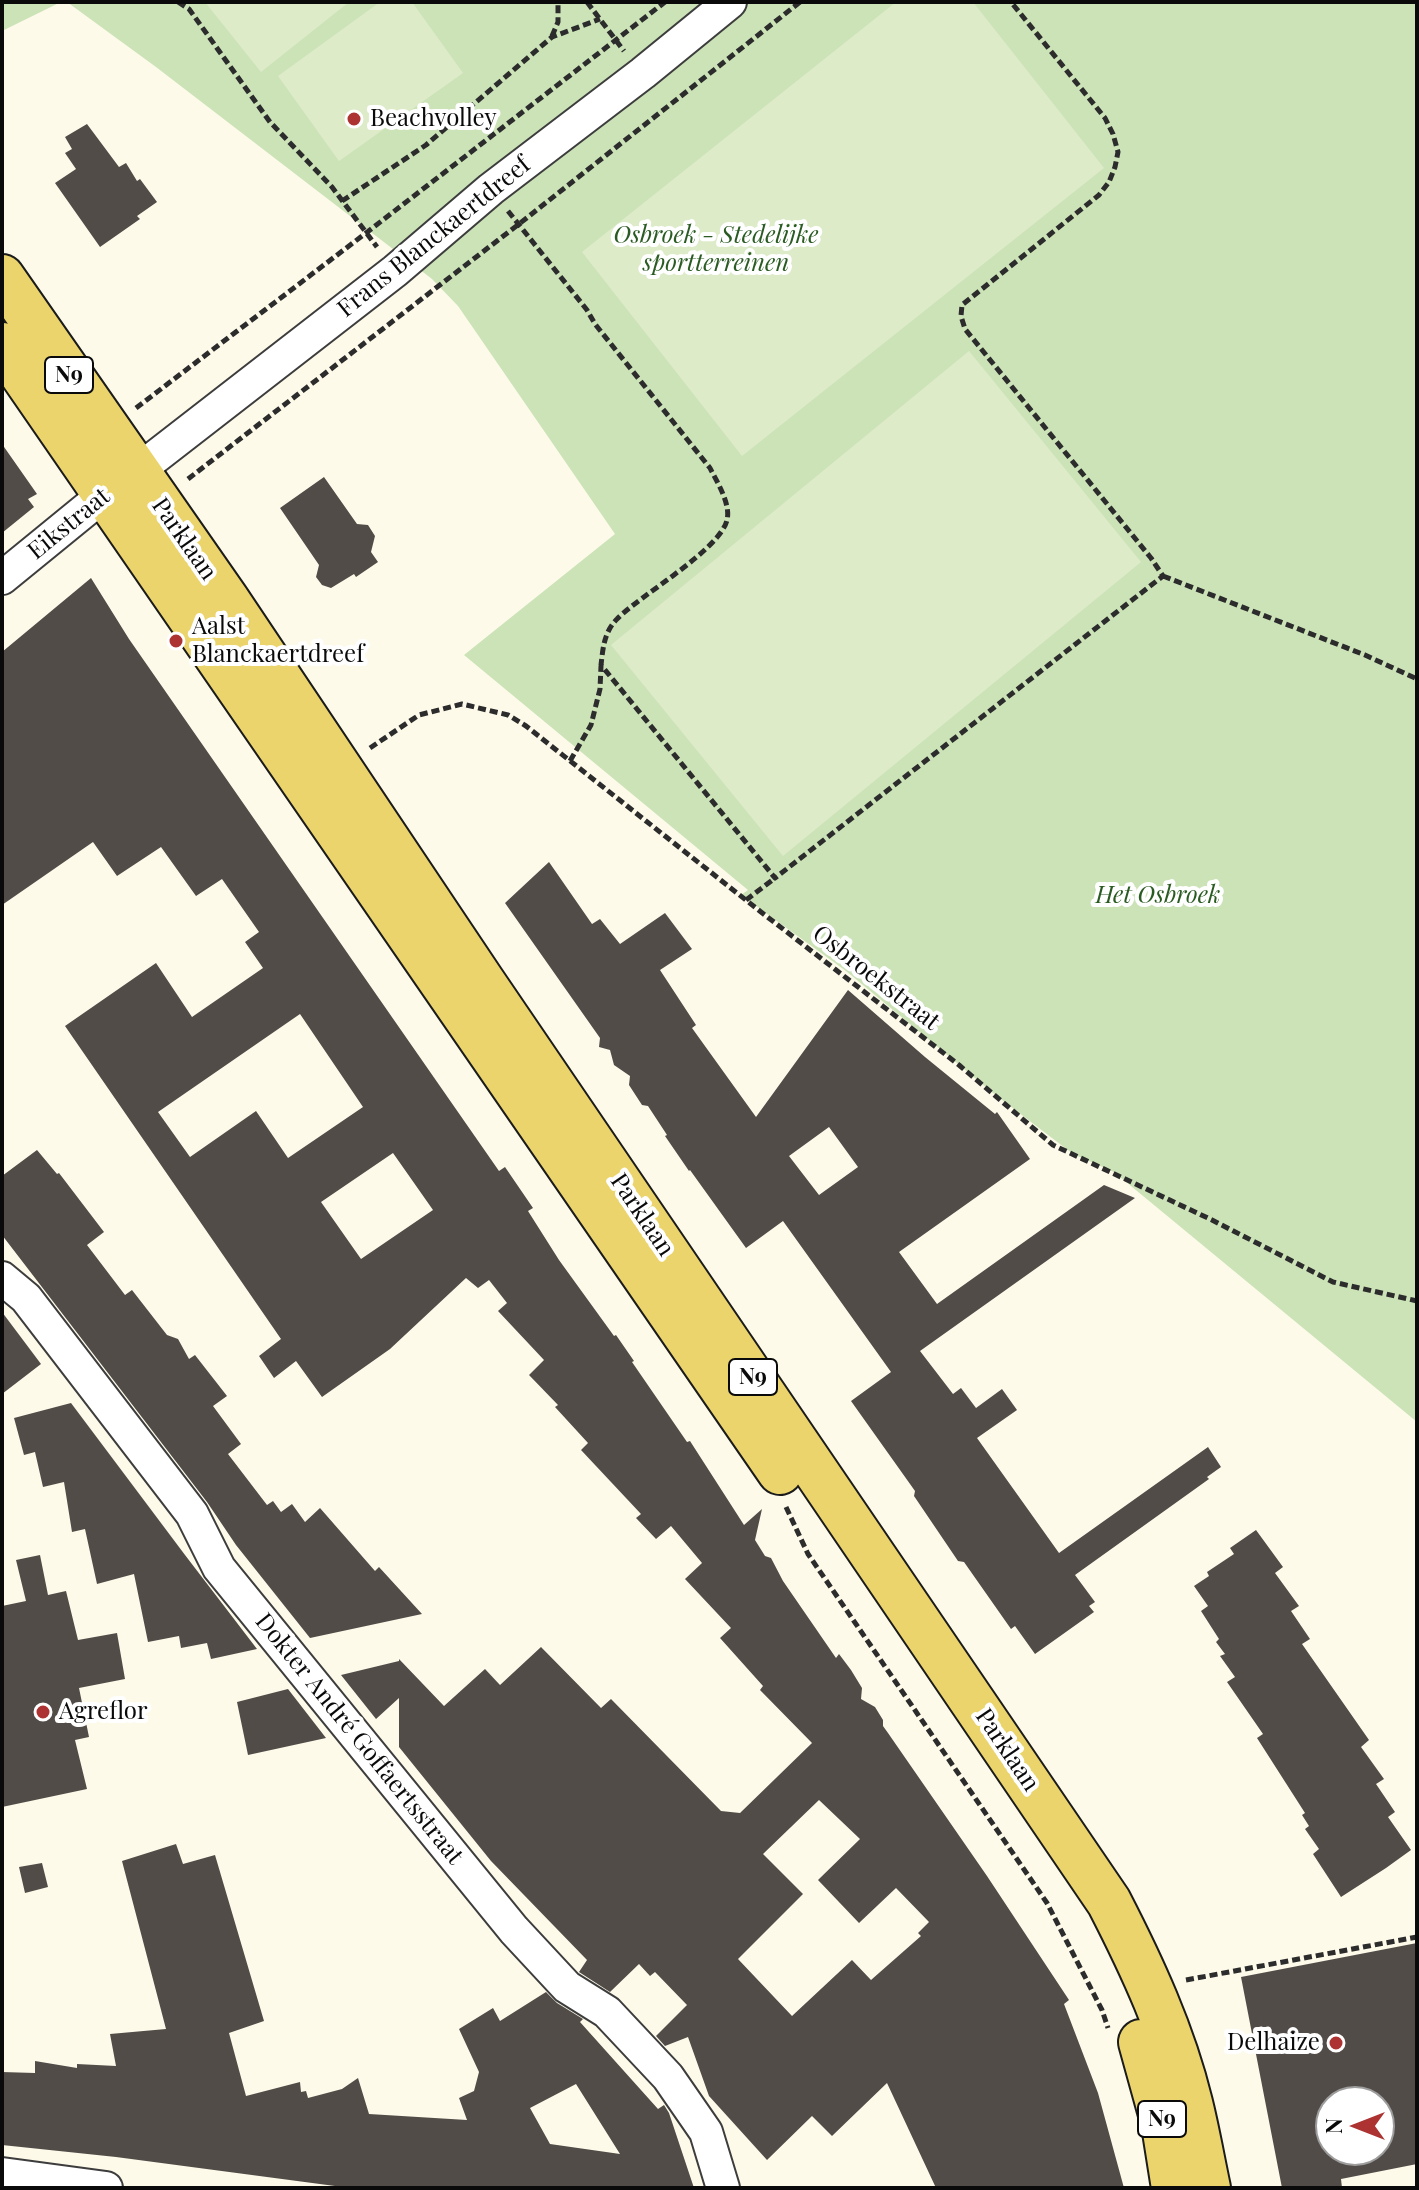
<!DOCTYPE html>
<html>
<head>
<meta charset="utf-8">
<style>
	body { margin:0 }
	#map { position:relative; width:1419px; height:2190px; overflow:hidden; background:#fdfaea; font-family:"Playfair Display",serif }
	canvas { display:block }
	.frame { position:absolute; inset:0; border:4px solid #0a0a0a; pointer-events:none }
	.north { position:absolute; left:1315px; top:2086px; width:80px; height:80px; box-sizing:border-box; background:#fff; border:2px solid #9d9d9d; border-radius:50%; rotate:270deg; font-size:22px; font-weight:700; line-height:32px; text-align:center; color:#0a0a0a }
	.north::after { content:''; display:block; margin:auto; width:28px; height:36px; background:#ac3331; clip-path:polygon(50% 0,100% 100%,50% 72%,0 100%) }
</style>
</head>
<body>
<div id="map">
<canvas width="1419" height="2190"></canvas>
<div class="frame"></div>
<div class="north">N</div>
</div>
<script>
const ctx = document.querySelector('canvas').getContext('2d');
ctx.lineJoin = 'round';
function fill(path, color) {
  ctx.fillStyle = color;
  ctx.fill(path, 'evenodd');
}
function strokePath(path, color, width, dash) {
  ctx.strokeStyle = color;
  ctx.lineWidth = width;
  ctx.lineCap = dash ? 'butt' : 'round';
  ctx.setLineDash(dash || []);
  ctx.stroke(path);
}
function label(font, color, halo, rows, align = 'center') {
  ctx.font = font + ' "Playfair Display",serif';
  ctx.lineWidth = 8;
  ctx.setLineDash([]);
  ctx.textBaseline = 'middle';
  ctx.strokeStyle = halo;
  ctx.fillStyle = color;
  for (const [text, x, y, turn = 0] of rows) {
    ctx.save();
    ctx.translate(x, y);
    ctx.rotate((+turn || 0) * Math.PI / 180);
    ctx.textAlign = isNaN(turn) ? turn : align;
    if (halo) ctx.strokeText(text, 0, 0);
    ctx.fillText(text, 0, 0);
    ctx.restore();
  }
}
const green = new Path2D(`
	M 2,2 L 61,2 L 2,31 Z
	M 67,2 L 1417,2 L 1417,1422 L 1114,1172 L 1073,1154 L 993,1093 L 846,971 L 741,895 L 748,890 L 464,655 L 615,534 L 458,306 L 432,279 L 156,67 Z`);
const pitch = new Path2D(`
	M 205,2 L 349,2 L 261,72 Z
	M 380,2 L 412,2 L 463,73 L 339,161 L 278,76 Z
	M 896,2 L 973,2 L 1104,168 L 742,456 L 582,252 Z
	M 969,351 L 1141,562 L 783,856 L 611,645 Z`);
const building = new Path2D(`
	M 87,124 L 119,167 L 126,163 L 137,181 L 140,179 L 157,202 L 137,216 L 140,219 L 100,247 L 55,183 L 76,169 L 65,153 L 72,149 L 65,137 Z
	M 2,444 L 37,494 L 28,499 L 34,507 L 2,533 Z
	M 324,477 L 357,524 L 368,525 L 375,536 L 371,552 L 378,562 L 356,577 L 354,574 L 331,588 L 322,585 L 316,577 L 319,565 L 280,508 Z
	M 91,578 L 129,639 L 499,1171 L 505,1167 L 533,1208 L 528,1211 L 559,1260 L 614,1336 L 616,1335 L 634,1361 L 632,1362 L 687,1442 L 690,1441 L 744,1525 L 762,1509 L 755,1540 L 765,1556 L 771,1558 L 783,1581 L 836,1658 L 839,1654 L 851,1670 L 862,1688 L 861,1699 L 875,1707 L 883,1720 L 883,1726 L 888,1733 L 987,1876 L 1069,2000 L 1064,2004 L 1098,2093 L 1124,2188 L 936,2188 L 887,2083 L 832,2136 L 812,2116 L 767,2160 L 709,2096 L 688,2037 L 665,2046 L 656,2036 L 687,2005 L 655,1972 L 650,1976 L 639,1964 L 610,1992 L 579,1972 L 587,1960 L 491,1861 L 399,1747 L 399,1698 L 376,1719 L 341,1675 L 399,1661 L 399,1659 L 444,1706 L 485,1669 L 500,1685 L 541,1647 L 601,1708 L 611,1699 L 721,1811 L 740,1813 L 812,1743 L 760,1690 L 763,1686 L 720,1638 L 731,1628 L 685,1579 L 702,1563 L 671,1526 L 656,1539 L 636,1518 L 641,1514 L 581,1450 L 588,1443 L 555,1407 L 558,1405 L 529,1375 L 544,1360 L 498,1311 L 507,1303 L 489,1280 L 478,1288 L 466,1278 L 390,1349 L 322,1397 L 296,1361 L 274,1378 L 259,1356 L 281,1339 L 65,1026 L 156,963 L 192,1017 L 263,968 L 245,942 L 259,932 L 222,879 L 196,896 L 161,847 L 117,876 L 93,842 L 2,905 L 2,652 ZM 300,1014 L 363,1107 L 288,1158 L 256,1111 L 190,1157 L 158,1112 ZM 393,1153 L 433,1210 L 361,1259 L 321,1202 ZM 819,1800 L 860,1839 L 818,1880 L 859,1923 L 896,1888 L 929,1922 L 918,1933 L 921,1936 L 871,1980 L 852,1960 L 792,2016 L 738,1959 L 803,1894 L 763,1854 Z
	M 549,862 L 592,924 L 600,919 L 620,944 L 665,913 L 692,949 L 660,970 L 696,1025 L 692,1028 L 756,1117 L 848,990 L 925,1057 L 995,1114 L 997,1112 L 1030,1159 L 899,1252 L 937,1304 L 1104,1185 L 1135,1198 L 920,1351 L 953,1394 L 961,1388 L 976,1408 L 1002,1389 L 1017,1410 L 977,1438 L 1059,1553 L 1208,1447 L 1221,1467 L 1207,1477 L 1209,1479 L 1075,1575 L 1095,1602 L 1089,1606 L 1094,1612 L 1035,1654 L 1015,1626 L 1011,1629 L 964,1562 L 958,1561 L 914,1496 L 915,1491 L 851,1401 L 891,1372 L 783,1221 L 746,1248 L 690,1170 L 689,1171 L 665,1136 L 667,1135 L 648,1106 L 642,1105 L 629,1085 L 630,1076 L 614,1065 L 610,1050 L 599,1047 L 600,1038 L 505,903 ZM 829,1127 L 858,1167 L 819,1195 L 789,1156 Z
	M 37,1150 L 57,1174 L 59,1173 L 104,1232 L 87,1245 L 125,1295 L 132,1290 L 167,1335 L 178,1339 L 189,1359 L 195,1355 L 227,1396 L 213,1406 L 241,1444 L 228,1454 L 267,1505 L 273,1501 L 281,1512 L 292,1504 L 305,1522 L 320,1508 L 375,1571 L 379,1567 L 422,1614 L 310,1638 L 236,1545 L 207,1502 L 2,1235 L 2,1176 Z
	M 2,1312 L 41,1364 L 2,1394 Z
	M 71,1403 L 185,1555 L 257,1649 L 211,1659 L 207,1643 L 181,1648 L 179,1636 L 148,1642 L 134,1574 L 97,1584 L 85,1529 L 72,1532 L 64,1482 L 43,1487 L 35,1452 L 24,1455 L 14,1418 Z
	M 1256,1530 L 1283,1567 L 1275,1573 L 1299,1606 L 1291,1611 L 1310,1639 L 1302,1644 L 1369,1740 L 1361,1747 L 1384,1779 L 1376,1784 L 1395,1812 L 1388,1817 L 1411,1850 L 1386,1868 L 1341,1897 L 1313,1854 L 1319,1849 L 1305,1829 L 1309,1826 L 1302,1815 L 1305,1813 L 1257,1738 L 1263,1734 L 1227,1682 L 1235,1677 L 1220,1656 L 1225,1654 L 1216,1642 L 1219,1639 L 1201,1611 L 1208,1606 L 1194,1586 L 1209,1576 L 1207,1572 L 1234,1554 L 1230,1548 Z
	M 40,1555 L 48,1595 L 66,1591 L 78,1640 L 117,1633 L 125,1679 L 79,1688 L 89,1737 L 75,1740 L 87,1789 L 2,1807 L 2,1606 L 26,1601 L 16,1560 Z
	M 288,1689 L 326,1738 L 248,1755 L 237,1702 Z
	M 176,1844 L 183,1864 L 215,1855 L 264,2021 L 229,2033 L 246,2096 L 300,2082 L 301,2092 L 306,2091 L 308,2098 L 342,2089 L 358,2078 L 369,2114 L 467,2120 L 459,2098 L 474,2091 L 479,2072 L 459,2029 L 493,2008 L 500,2021 L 546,1992 L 557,2003 L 583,2019 L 580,2022 L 658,2109 L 664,2105 L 669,2113 L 694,2188 L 350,2188 L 116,2157 L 2,2145 L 2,2072 L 35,2073 L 35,2061 L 77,2068 L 77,2064 L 116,2066 L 110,2034 L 166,2029 L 122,1861 ZM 576,2084 L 620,2154 L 550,2144 L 530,2108 Z
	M 42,1863 L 48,1887 L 25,1893 L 19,1867 Z
	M 1417,1943 L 1417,2164 L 1341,2179 L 1342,2188 L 1282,2188 L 1241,1977 ZM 1331,2102 L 1379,2102 L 1379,2150 L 1331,2150 Z`);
const path = new Path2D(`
	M 178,2 L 189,9 L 270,122 L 332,187 L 377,247
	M 587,2 L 624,51
	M 552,36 L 558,22 L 558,2
	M 342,201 L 426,145 L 552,37 L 600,19
	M 508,211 L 587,310 L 595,324 L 710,468 C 717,482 731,504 727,520 C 720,550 639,596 617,619 C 604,632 603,648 601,665 L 775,878 L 1163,576 L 1151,558 L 965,329 L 961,316 L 962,305 L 1099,195 L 1109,182 L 1115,167 L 1118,152 L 1113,134 L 1105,118 L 1011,2
	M 136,408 L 366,233 L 665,2
	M 188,479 L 519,224 L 800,2
	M 1163,576 L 1365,655 L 1417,679
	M 370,748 L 419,715 L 462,704 L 508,715 L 526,726 L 761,912 L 959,1065 L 1053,1145 L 1212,1220 L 1333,1282 L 1417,1301
	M 570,761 L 591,725 L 600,689 L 601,666
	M 746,900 L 775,878
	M 786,1507 L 808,1554 L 1047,1903 L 1102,2010 L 1108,2028
	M 1186,1980 L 1417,1937`);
const minor = new Path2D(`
	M 2,578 L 105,494 L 136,472 L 395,271 L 491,189 L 643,73 L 730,2
	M 2,1278 L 26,1298 L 192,1514 L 219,1568 L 514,1930 L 567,1987 L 607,2012 L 668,2077 L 706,2132 L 723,2188
	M 2,2174 L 106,2188`);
const primary = new Path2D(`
	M 2,277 L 227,600 L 482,981 L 1109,1902 C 1142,1966 1173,2033 1190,2103 C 1197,2131 1202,2160 1208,2188
	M 2,345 L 780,1472
	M 1141,2042 L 1164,2125 L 1174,2188`);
const markers = [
	[354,119,8,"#ac3331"],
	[176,641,8,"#ac3331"],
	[43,1712,8,"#ac3331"],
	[1336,2043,8,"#ac3331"]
];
const shields = [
	[69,375,48],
	[753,1377,48],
	[1162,2119,48]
];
const shieldNames = [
	["N9",69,375],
	["N9",753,1377],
	["N9",1162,2119]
];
const poiNames = [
	["Beachvolley",370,119],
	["Aalst",192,627],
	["Blanckaertdreef",192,655],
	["Agreflor",59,1712],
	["Delhaize",1320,2043,"right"]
];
const parkNames = [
	["Osbroek - Stedelijke",716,236],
	["sportterreinen",716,264],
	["Het Osbroek",1158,896]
];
const streetNames = [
	["Frans Blanckaertdreef",434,237,-39],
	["Eikstraat",69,524,-39],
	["Parklaan",184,539,55],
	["Osbroekstraat",876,978,38],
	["Parklaan",642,1215,56],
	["Dokter André Goffaertsstraat",359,1739,51],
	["Parklaan",1007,1750,56]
];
fill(green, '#cce3b8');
fill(pitch, '#ddebc9');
fill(building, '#524c48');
strokePath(minor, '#3d3d3d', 36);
strokePath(primary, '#1b1b1b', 48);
strokePath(path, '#2c2c2c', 5, [8, 4]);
strokePath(minor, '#fff', 32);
strokePath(primary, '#ebd46c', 44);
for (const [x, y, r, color] of markers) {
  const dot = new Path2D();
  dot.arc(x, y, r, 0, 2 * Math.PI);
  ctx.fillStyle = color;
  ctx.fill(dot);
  strokePath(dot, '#fff', 3);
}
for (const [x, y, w] of shields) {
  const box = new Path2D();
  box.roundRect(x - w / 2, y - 18, w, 36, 6);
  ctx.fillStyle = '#fff';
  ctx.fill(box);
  strokePath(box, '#0a0a0a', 2);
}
label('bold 22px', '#0a0a0a', null, shieldNames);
label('24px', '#0a0a0a', '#fff', poiNames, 'left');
label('italic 24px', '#2a5b22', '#fff', parkNames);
label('24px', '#0a0a0a', '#fff', streetNames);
</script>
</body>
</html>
